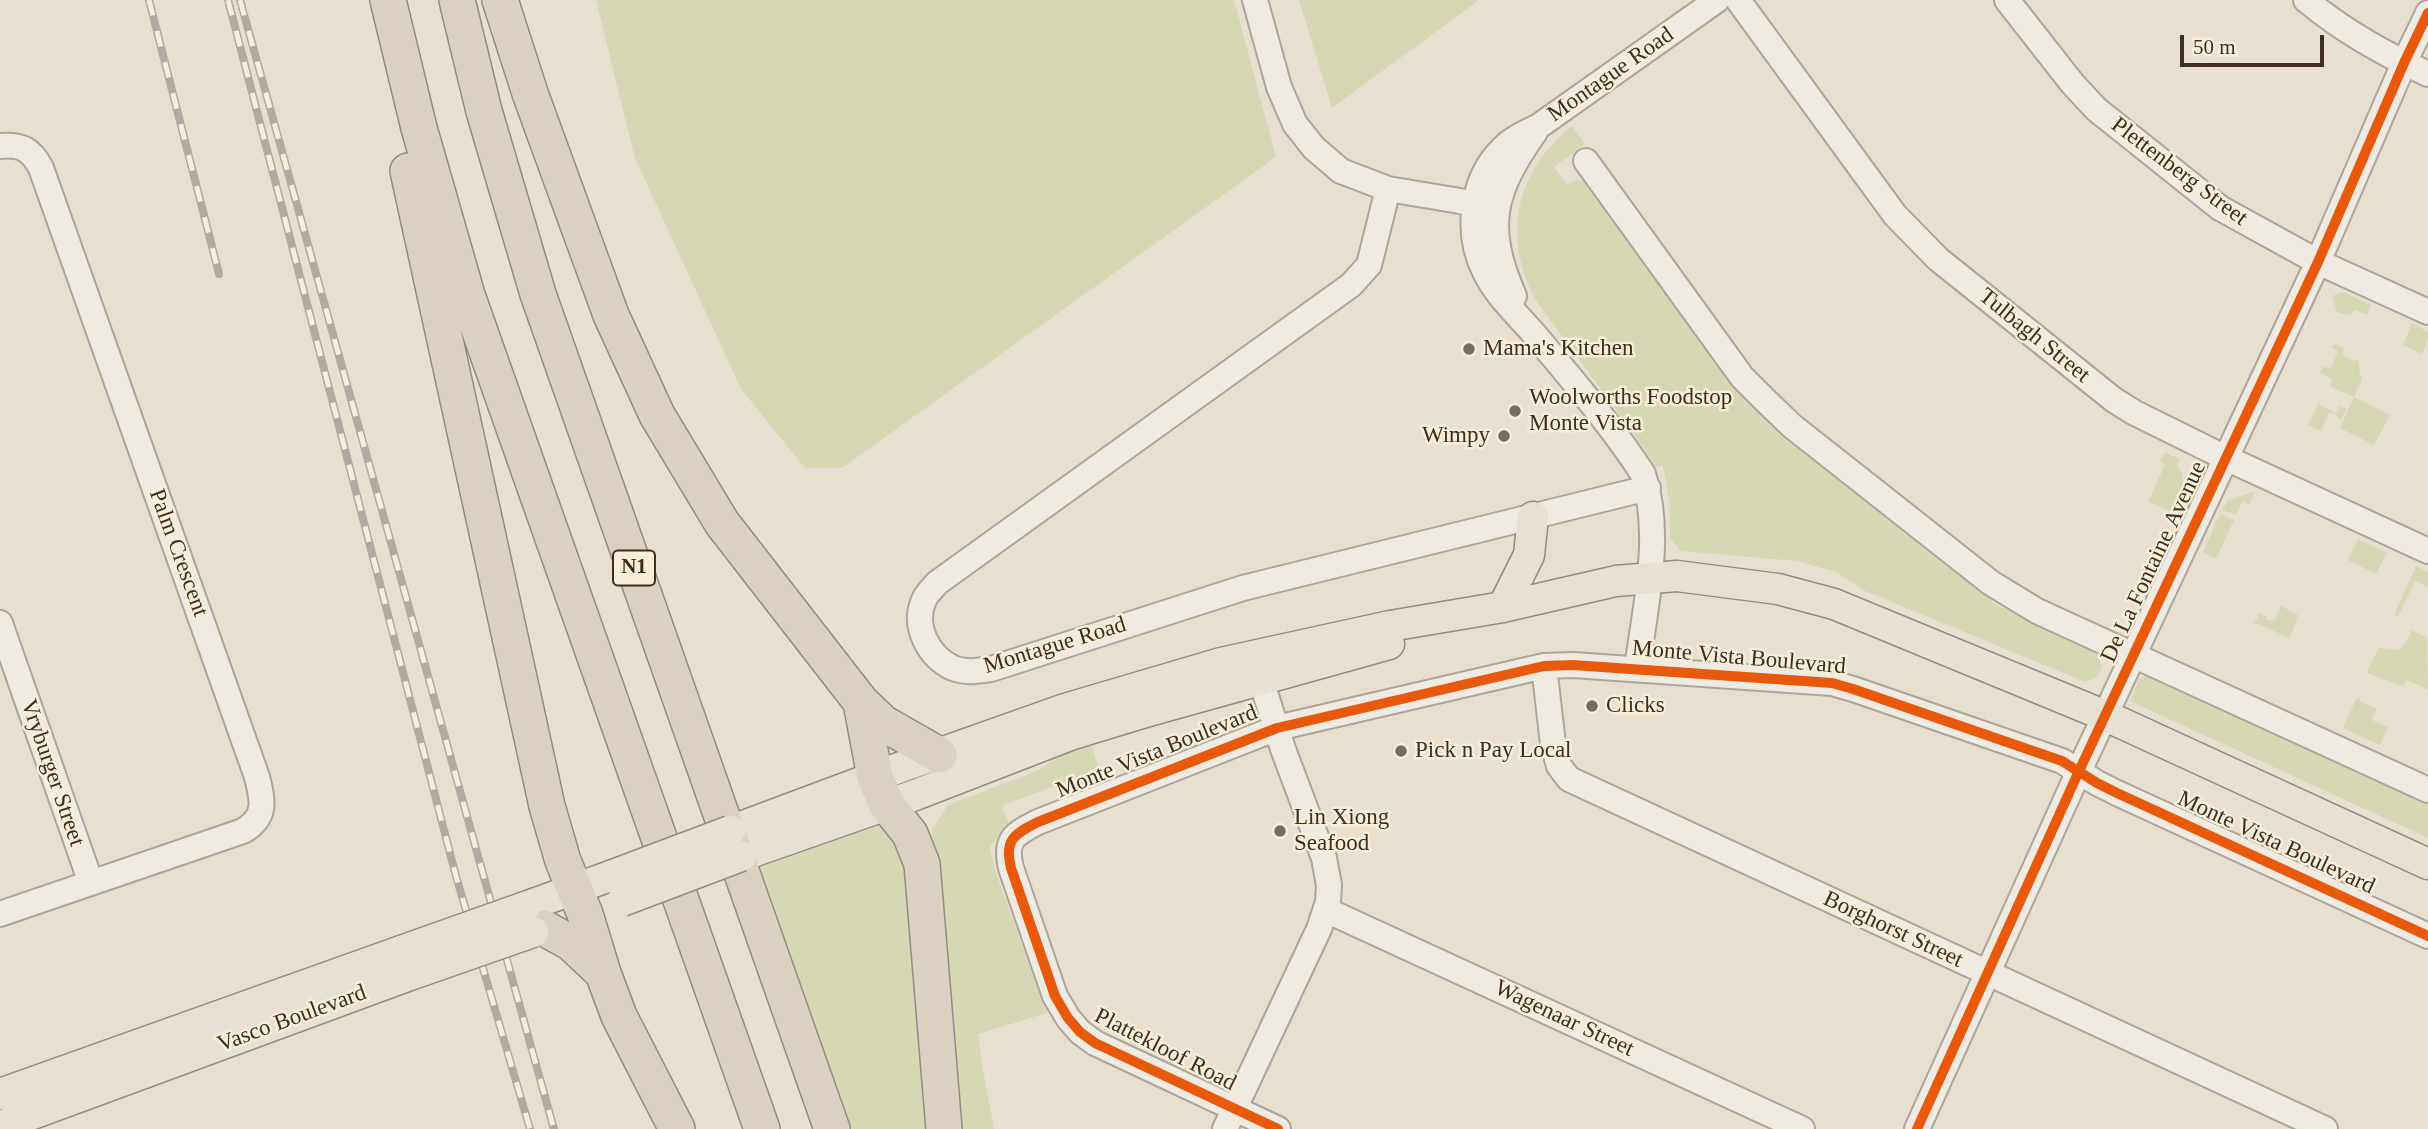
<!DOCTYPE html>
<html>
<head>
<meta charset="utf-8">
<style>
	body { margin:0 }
	#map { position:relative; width:2428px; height:1129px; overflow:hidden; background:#e7e0d1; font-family:Georgia,serif }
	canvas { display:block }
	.scale { position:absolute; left:2180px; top:35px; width:144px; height:32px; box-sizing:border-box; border:4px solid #3d2e20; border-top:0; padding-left:9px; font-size:21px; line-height:24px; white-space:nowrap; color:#3d2e20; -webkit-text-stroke:5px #f7eed8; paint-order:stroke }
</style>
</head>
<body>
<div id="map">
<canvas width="2428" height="1129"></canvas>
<div class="scale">50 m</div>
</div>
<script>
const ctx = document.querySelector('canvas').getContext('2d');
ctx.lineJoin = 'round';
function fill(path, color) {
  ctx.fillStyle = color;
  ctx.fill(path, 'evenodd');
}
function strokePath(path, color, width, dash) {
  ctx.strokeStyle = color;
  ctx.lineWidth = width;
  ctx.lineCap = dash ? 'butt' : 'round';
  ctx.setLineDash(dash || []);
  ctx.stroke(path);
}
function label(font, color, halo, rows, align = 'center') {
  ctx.font = font + ' Georgia,serif';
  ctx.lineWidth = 5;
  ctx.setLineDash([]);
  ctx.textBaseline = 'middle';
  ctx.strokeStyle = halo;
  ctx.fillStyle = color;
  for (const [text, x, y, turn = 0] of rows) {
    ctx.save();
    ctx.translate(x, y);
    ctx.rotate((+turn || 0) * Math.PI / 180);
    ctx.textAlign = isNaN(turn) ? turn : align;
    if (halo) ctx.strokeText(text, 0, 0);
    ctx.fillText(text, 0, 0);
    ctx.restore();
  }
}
const green = new Path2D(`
	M 596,0 L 1234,0 L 1276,157 L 842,468 L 805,468 L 741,389 L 635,158 Z
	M 1299,0 L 1479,0 L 1332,108 Z
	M 1572,126 L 1585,144 L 1554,167 L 1567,185 L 1576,180 L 1584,182 L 1748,404 L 1995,604 L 2096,651 L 2102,666 C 2099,676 2094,681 2083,681 L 1863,590 L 1836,572 L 1797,561 L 1681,551 L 1670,538 L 1670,505 L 1663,466 L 1654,467 L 1644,448 L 1537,302 C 1501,238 1515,172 1572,126 Z
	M 2343,292 L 2371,305 L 2367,315 L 2354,310 L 2351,316 L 2337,312 L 2332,296 Z
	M 2412,323 L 2428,332 L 2428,339 L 2422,354 L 2403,345 Z
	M 2335,344 L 2344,348 L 2342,355 L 2353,361 L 2359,360 L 2359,369 L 2362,379 L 2354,397 L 2390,415 L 2374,445 L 2340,428 L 2354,397 L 2329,386 L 2332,379 L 2320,373 L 2323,367 L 2331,368 L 2338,351 L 2331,347 Z
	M 2318,404 L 2336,413 L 2340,406 L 2347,409 L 2341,420 L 2335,414 L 2329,413 L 2321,431 L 2308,425 Z
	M 2165,452 L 2181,460 L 2176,464 C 2189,479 2181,495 2173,512 L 2148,502 L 2164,467 L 2165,464 L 2160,462 Z
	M 2255,491 L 2249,505 L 2242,501 L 2236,515 L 2222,510 L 2227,501 Z
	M 2220,514 L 2234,520 L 2216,559 L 2203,552 Z
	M 2358,539 L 2387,553 L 2376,574 L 2348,560 Z
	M 2416,566 L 2428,572 L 2428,587 L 2415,581 L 2398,617 L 2394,615 Z
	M 2281,606 L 2298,615 L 2290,638 L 2253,622 L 2258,618 L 2258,613 L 2266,616 L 2267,620 L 2275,620 Z
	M 2412,630 L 2427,638 L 2428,689 L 2406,680 L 2403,686 L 2366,673 L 2379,648 C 2402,650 2401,654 2412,630 Z
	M 2146,674 L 2428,804 L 2428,838 L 2130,701 L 2139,679 Z
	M 2357,697 L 2360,698 L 2360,701 L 2377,709 L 2372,720 L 2388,727 L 2380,745 L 2343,728 Z
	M 1090,741 L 1099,769 L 1002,806 L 1009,824 L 990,847 L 994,868 L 1047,1013 L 978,1034 L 982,1064 L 994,1129 L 954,1129 L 930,847 L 933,828 L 948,805 L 1037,771 L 1074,746 Z
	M 885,823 L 906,851 L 934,1129 L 852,1129 L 760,867 Z`);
const minor = new Path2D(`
	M 1255,0 L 1279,87 L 1295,124 L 1314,148 L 1341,171 L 1388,189 L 1460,201 L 1496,210
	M 1738,0 L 1895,215 L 1938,259 L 2114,400 L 2135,413 L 2226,458 L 2428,551
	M 2007,0 L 2072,83 L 2096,109 L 2220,208 L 2318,262 L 2428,312
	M 2306,0 C 2343,31 2384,54 2428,74
	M 0,146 C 21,144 31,149 41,168 L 257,777 C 263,801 267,817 243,831 L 0,914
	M 1586,161 L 1742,377 L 1766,401 L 1792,426 L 1991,583 L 2037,611 L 2428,790
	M 1388,189 L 1369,265 L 1351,285 L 937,583 C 933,588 926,594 924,600 C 912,626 929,657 953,668 C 966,673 978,671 991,669 L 1243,588 L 1648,488
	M 1514,296 C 1484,227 1492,193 1535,132
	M 0,623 L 91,883
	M 1544,666 L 1553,744 L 1559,766 L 1569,779 L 2325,1129
	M 1637,669 C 1645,606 1663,535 1643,474 C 1614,429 1579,388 1545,347 C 1526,322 1499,301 1485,272 C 1465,233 1471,179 1503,148 C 1513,138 1527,132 1539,126 L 1717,0
	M 1326,910 L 1802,1129
	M 1225,1129 L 1319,929 L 1328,902 L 1329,885 L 1324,858 L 1283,749 L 1261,680 L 1247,670
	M 1278,1129 L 1095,1043 L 1080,1032 L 1068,1018 L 1055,996 L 1011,868 C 1004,840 1014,834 1038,822 L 1277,728 L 1544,666 L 1573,665 L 1832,683 L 1853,689 L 2062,761 L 2097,783 L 2117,793 L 2428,936
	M 1917,1129 L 2079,771 L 2318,262 L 2404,63 L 2428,13`);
const major = new Path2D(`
	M 1503,607 L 1529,555 L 1533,517
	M 730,831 L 904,766 L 1065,709 L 1221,663 L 1390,626 L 1503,607 L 1616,581 L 1677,576 L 1778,589 L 1834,604 L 2106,716 L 2428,864
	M 741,856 L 915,795 L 1070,735 L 1152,710 L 1389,644
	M 525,907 L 613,875
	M 0,1094 L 404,950
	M 0,1126 L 410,975`);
const highway = new Path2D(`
	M 388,0 L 419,128 L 467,295 L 762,1129
	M 457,0 L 484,111 L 538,294 L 832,1129
	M 500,0 L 531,96 L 611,315 L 657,415 L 722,523 L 861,702 L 883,723 L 939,755
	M 408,171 L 547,806 L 563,861 L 585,914 L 603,973 L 619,1016 L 677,1129
	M 861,702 L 875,777 L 887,805 L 910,834 L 922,864 L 944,1129
	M 544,928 L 571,943 L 603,973`);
const rail = new Path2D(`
	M 149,0 L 219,274
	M 228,0 L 456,876 L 530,1129
	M 240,0 L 554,1129`);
const majorBridge = new Path2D(`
	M 613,875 L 730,831
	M 622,901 L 741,856
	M 404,950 L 525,907
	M 410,975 L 533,932`);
const cycleway = new Path2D(`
	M 1278,1129 L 1095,1043 L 1080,1032 L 1068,1018 L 1055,996 L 1011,868 C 1004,840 1014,834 1038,822 L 1277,728 L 1544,666 L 1573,665 L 1832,683 L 1853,689 L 2062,761 L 2097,783 L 2117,793 L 2428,936
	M 1917,1129 L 2079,771 L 2318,262 L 2404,63 L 2428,13`);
const markers = [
	[1469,349,7,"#786c5e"],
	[1515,411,7,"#786c5e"],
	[1504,436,7,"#786c5e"],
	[1592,706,7,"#786c5e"],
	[1401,751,7,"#786c5e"],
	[1280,831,7,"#786c5e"]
];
const shields = [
	[634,568,42]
];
const shieldNames = [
	["N1",634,568]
];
const streetNames = [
	["Montague Road",1611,75,-35],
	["Plettenberg Street",2179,172,37],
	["Tulbagh Street",2034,336,39],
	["Palm Crescent",178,553,70],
	["De La Fontaine Avenue",2154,562,-65],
	["Montague Road",1055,646,-17],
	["Monte Vista Boulevard",1739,658,5],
	["Monte Vista Boulevard",1157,752,-22],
	["Vryburger Street",52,773,71],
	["Monte Vista Boulevard",2276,843,25],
	["Borghorst Street",1893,930,25],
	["Vasco Boulevard",292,1019,-20],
	["Wagenaar Street",1564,1019,25],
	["Plattekloof Road",1165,1050,27]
];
const poiNames = [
	["Mama's Kitchen",1483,349],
	["Woolworths Foodstop",1529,398],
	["Monte Vista",1529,424],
	["Wimpy",1490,436,"right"],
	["Clicks",1606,706],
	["Pick n Pay Local",1415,751],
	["Lin Xiong",1294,818],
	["Seafood",1294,844]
];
fill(green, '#d6d7b3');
strokePath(minor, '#ada599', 28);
strokePath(major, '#928b80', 33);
strokePath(highway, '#928b80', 38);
strokePath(minor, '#efebe3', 24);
strokePath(major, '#e6e1d4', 30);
strokePath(highway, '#dad1c2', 35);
strokePath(rail, '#afaaa2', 8);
strokePath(rail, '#f7eed8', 5, [16]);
strokePath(majorBridge, '#928b80', 33, []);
strokePath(majorBridge, '#e6e1d4', 30);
strokePath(cycleway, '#e8590c', 10);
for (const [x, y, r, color] of markers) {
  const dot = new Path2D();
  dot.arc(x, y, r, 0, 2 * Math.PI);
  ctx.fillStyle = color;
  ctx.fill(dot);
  strokePath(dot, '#f7eed8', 2.5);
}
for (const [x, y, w] of shields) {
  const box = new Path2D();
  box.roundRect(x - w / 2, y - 17.5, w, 35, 5);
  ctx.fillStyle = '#f7eed8';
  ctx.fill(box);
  strokePath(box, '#3d2e20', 2);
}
label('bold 21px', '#3d2e20', null, shieldNames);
label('23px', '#3d2e20', '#f7eed8', streetNames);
label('23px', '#3d2e20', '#f7eed8', poiNames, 'left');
</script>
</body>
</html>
